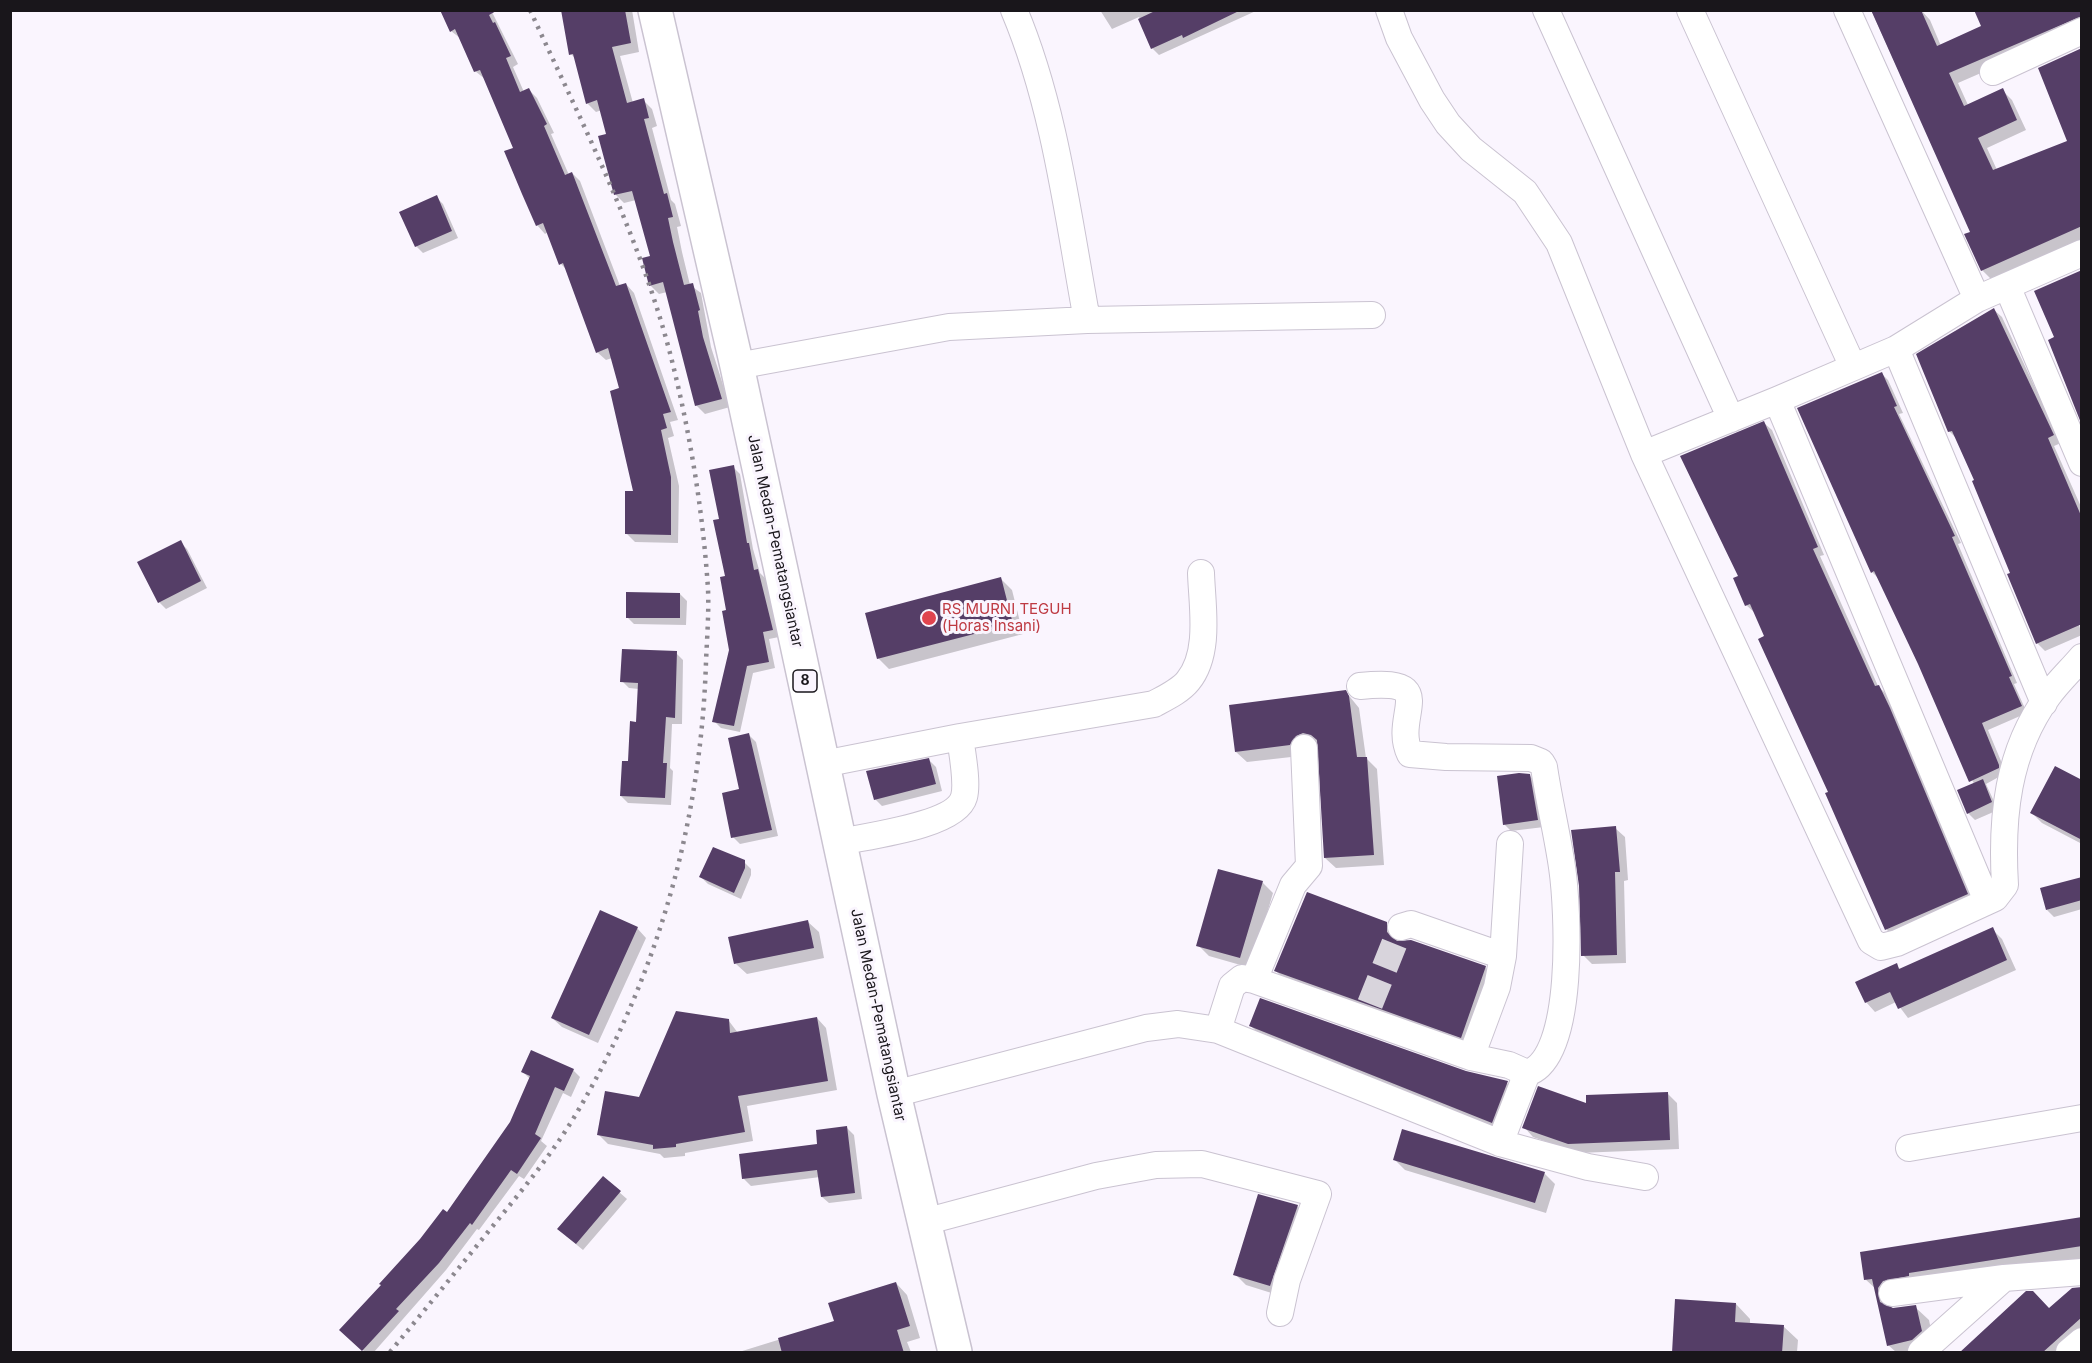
<!DOCTYPE html>
<html>
<head>
<meta charset="utf-8">
<style>
	body { margin:0 }
	#map { position:relative; width:2092px; height:1363px; overflow:hidden; background:#faf5fe; font-family:Inter,sans-serif }
	canvas { display:block }
	.frame { position:absolute; inset:0; border:12px solid #19161b; pointer-events:none }
</style>
</head>
<body>
<div id="map">
<canvas width="2092" height="1363"></canvas>
<div class="frame"></div>
</div>
<script>
const ctx = document.querySelector('canvas').getContext('2d');
ctx.lineJoin = 'round';
function fill(path, color) {
  ctx.fillStyle = color;
  ctx.fill(path, 'evenodd');
}
function strokePath(path, color, width, dash) {
  ctx.strokeStyle = color;
  ctx.lineWidth = width;
  ctx.lineCap = dash ? 'butt' : 'round';
  ctx.setLineDash(dash || []);
  ctx.stroke(path);
}
function label(font, color, halo, rows, align = 'center') {
  ctx.font = font + ' Inter,sans-serif';
  ctx.lineWidth = 6;
  ctx.setLineDash([]);
  ctx.textBaseline = 'middle';
  ctx.strokeStyle = halo;
  ctx.fillStyle = color;
  for (const [text, x, y, turn = 0] of rows) {
    ctx.save();
    ctx.translate(x, y);
    ctx.rotate((+turn || 0) * Math.PI / 180);
    ctx.textAlign = isNaN(turn) ? turn : align;
    if (halo) ctx.strokeText(text, 0, 0);
    ctx.fillText(text, 0, 0);
    ctx.restore();
  }
}
const shadow = new Path2D(`
	M 491,10 L 518,64 L 513,67 L 524,92 L 529,90 L 537,98 L 554,133 L 551,134 L 569,175 L 572,173 L 580,181 L 620,286 L 626,284 L 634,293 L 678,420 L 670,422 L 674,436 L 668,438 L 679,486 L 678,543 L 635,542 L 627,534 L 634,493 L 621,389 L 612,358 L 606,360 L 597,352 L 567,270 L 561,264 L 548,232 L 545,234 L 537,225 L 515,148 L 485,79 L 475,71 L 460,38 L 451,31 Z
	M 563,10 L 632,10 L 639,52 L 620,56 L 633,103 L 643,100 L 652,109 L 657,126 L 652,128 L 671,200 L 675,204 L 681,226 L 677,227 L 682,252 L 690,285 L 701,293 L 711,347 L 730,407 L 705,414 L 696,405 L 667,292 L 659,294 L 650,285 L 652,257 L 636,200 L 624,203 L 616,195 L 608,135 L 602,110 L 596,112 L 587,103 L 576,59 L 571,54 Z
	M 1100,10 L 1258,10 L 1159,55 L 1152,48 L 1139,17 L 1112,29 Z
	M 1871,10 L 1921,10 L 1930,20 L 1941,46 L 1983,27 L 2082,10 L 2082,29 L 1958,83 L 1968,105 L 2002,90 L 2012,100 L 2026,130 L 1987,148 L 1997,170 L 2069,141 L 2040,69 L 2082,48 L 2082,240 L 1992,280 L 1982,270 L 1972,233 Z
	M 436,197 L 443,204 L 458,238 L 423,253 L 416,246 Z
	M 1994,310 L 2002,317 L 2061,443 L 2054,446 L 2082,509 L 2082,612 L 2076,615 L 2082,635 L 2045,651 L 2037,643 L 1976,481 L 1957,439 L 1949,431 Z
	M 1881,373 L 1888,380 L 1903,413 L 1899,414 L 1961,543 L 1958,544 L 2017,683 L 2014,684 L 2027,713 L 1988,730 L 2006,773 L 1986,784 L 1998,810 L 1975,820 L 1968,813 L 1974,784 L 1880,580 L 1872,572 Z
	M 1764,423 L 1772,430 L 1824,555 L 1820,556 L 1878,686 L 1886,694 L 1897,717 L 1974,902 L 1894,937 L 1887,930 L 1827,794 L 1830,792 L 1766,637 L 1754,612 L 1746,605 L 1740,576 Z
	M 733,467 L 740,474 L 753,549 L 760,573 L 765,578 L 779,637 L 769,639 L 775,668 L 753,673 L 740,732 L 721,728 L 714,721 L 731,650 L 721,520 Z
	M 180,542 L 187,549 L 207,588 L 166,609 L 159,602 Z
	M 1001,579 L 1012,590 L 1023,634 L 889,669 L 878,658 Z
	M 680,594 L 687,601 L 686,625 L 634,624 L 627,617 Z
	M 676,653 L 683,660 L 682,724 L 672,724 L 670,768 L 673,771 L 671,805 L 628,803 L 621,796 L 637,723 L 639,689 L 629,688 L 622,681 Z
	M 1346,692 L 1359,708 L 1366,758 L 1377,769 L 1384,865 L 1336,868 L 1325,858 L 1320,745 L 1316,743 L 1306,746 L 1300,756 L 1247,762 L 1236,752 Z
	M 749,735 L 756,742 L 778,836 L 740,844 L 733,837 Z
	M 929,760 L 936,767 L 942,791 L 882,806 L 875,799 Z
	M 1529,775 L 1536,782 L 1544,827 L 1511,831 L 1504,824 Z
	M 2082,782 L 2082,844 L 2042,823 L 2031,812 Z
	M 1615,828 L 1625,837 L 1628,880 L 1624,881 L 1626,963 L 1592,964 L 1583,955 Z
	M 744,862 L 751,869 L 751,875 L 741,899 L 708,884 L 701,877 Z
	M 2082,878 L 2082,909 L 2054,917 L 2047,910 Z
	M 1262,882 L 1273,893 L 1251,968 L 1209,956 L 1198,945 Z
	M 808,922 L 819,932 L 824,958 L 747,974 L 736,964 Z
	M 1386,924 L 1401,938 L 1401,942 L 1485,967 L 1499,982 L 1476,1051 L 1290,985 L 1276,971 Z
	M 637,928 L 646,938 L 598,1043 L 562,1027 L 552,1018 Z
	M 1992,929 L 2002,939 L 2016,970 L 1908,1018 L 1896,1002 L 1875,1012 L 1866,1002 L 1896,965 L 1901,970 Z
	M 817,1018 L 826,1028 L 837,1090 L 747,1106 L 753,1141 L 685,1153 L 685,1156 L 664,1158 L 660,1154 L 608,1144 L 598,1134 L 729,1021 L 738,1033 Z
	M 1251,1026 L 1507,1083 L 1521,1097 L 1506,1136 L 1265,1040 Z
	M 573,1070 L 580,1077 L 571,1097 L 563,1093 L 541,1141 L 547,1146 L 524,1179 L 519,1176 L 479,1230 L 477,1229 L 446,1270 L 374,1352 L 365,1352 L 341,1330 L 447,1214 L 512,1122 L 531,1080 L 523,1072 Z
	M 1668,1094 L 1677,1103 L 1679,1149 L 1578,1153 L 1533,1137 L 1524,1127 L 1588,1105 Z
	M 847,1128 L 854,1135 L 862,1199 L 829,1203 L 822,1197 L 820,1177 L 751,1186 L 744,1179 L 741,1155 L 819,1145 Z
	M 1394,1159 L 1544,1173 L 1555,1184 L 1546,1213 L 1405,1170 Z
	M 603,1178 L 627,1199 L 583,1250 L 566,1236 Z
	M 1297,1206 L 1308,1217 L 1281,1296 L 1246,1285 L 1235,1274 Z
	M 2082,1219 L 2082,1261 L 1891,1302 L 1892,1309 L 1915,1307 L 1929,1320 L 1934,1345 L 1926,1352 L 1896,1352 L 1888,1345 L 1876,1289 L 1865,1279 Z
	M 896,1283 L 907,1295 L 920,1338 L 907,1342 L 911,1352 L 739,1352 L 836,1322 Z
	M 2082,1288 L 2082,1348 L 2075,1352 L 1961,1352 L 2050,1310 Z
	M 1736,1304 L 1750,1319 L 1750,1324 L 1783,1326 L 1798,1340 L 1797,1352 L 1674,1352 Z`);
const building = new Path2D(`
	M 440,10 L 498,10 L 489,15 L 493,23 L 495,22 L 511,56 L 506,58 L 520,92 L 529,88 L 547,124 L 544,126 L 565,175 L 572,172 L 616,286 L 626,283 L 671,412 L 663,414 L 667,428 L 661,430 L 671,477 L 671,535 L 625,534 L 625,491 L 633,491 L 610,391 L 619,388 L 608,348 L 596,353 L 563,263 L 559,265 L 543,223 L 536,226 L 522,194 L 504,151 L 513,148 L 480,70 L 474,72 L 455,29 L 450,32 Z
	M 561,10 L 625,10 L 631,43 L 612,47 L 627,103 L 644,98 L 649,118 L 644,119 L 664,194 L 667,193 L 673,217 L 668,218 L 673,242 L 684,285 L 693,283 L 700,310 L 698,311 L 703,337 L 722,399 L 695,406 L 663,282 L 649,286 L 642,258 L 650,256 L 632,191 L 614,195 L 598,136 L 606,134 L 597,100 L 586,104 L 573,54 L 569,55 Z
	M 1157,10 L 1241,10 L 1183,38 L 1182,35 L 1151,49 L 1138,19 Z
	M 1871,10 L 1921,10 L 1937,46 L 1981,26 L 1974,10 L 2082,10 L 2082,16 L 1949,73 L 1964,106 L 2003,88 L 2017,120 L 1978,138 L 1993,170 L 2067,141 L 2038,68 L 2082,48 L 2082,226 L 1981,271 L 1964,234 L 1970,232 Z
	M 437,195 L 452,231 L 415,247 L 399,212 Z
	M 2082,270 L 2082,423 L 2081,423 L 2048,340 L 2054,337 L 2034,291 Z
	M 1994,308 L 2054,435 L 2048,438 L 2082,518 L 2082,624 L 2036,644 L 2007,574 L 2010,573 L 1972,481 L 1974,480 L 1952,431 L 1948,432 L 1916,354 Z
	M 1882,372 L 1897,406 L 1894,407 L 1955,536 L 1952,537 L 2012,676 L 2009,677 L 2022,706 L 1982,723 L 1999,765 L 1999,768 L 1969,782 L 1918,664 L 1874,571 L 1871,573 L 1797,408 Z
	M 1764,421 L 1818,547 L 1813,549 L 1875,686 L 1879,685 L 1890,708 L 1968,894 L 1885,930 L 1825,793 L 1828,792 L 1758,639 L 1764,636 L 1750,604 L 1745,606 L 1733,578 L 1738,576 L 1680,456 Z
	M 734,465 L 747,543 L 749,543 L 754,570 L 758,569 L 773,630 L 763,632 L 769,662 L 747,666 L 734,726 L 712,722 L 729,650 L 722,611 L 726,610 L 720,577 L 725,576 L 713,520 L 719,519 L 709,470 Z
	M 181,540 L 201,581 L 158,603 L 137,562 Z
	M 1001,577 L 1013,624 L 877,659 L 865,613 Z
	M 626,592 L 680,593 L 680,618 L 626,618 Z
	M 622,649 L 677,651 L 675,718 L 666,717 L 663,763 L 667,763 L 665,798 L 620,796 L 622,761 L 628,761 L 630,721 L 636,722 L 638,683 L 620,682 Z
	M 1346,690 L 1349,696 L 1357,757 L 1367,757 L 1374,855 L 1324,858 L 1317,740 L 1311,735 L 1303,733 L 1296,736 L 1290,745 L 1235,752 L 1229,705 Z
	M 749,733 L 772,830 L 731,838 L 722,793 L 739,789 L 728,738 Z
	M 929,758 L 936,784 L 874,800 L 866,771 Z
	M 2055,766 L 2082,780 L 2082,840 L 2030,813 Z
	M 1519,773 L 1530,774 L 1538,820 L 1503,825 L 1497,776 Z
	M 1983,779 L 1992,802 L 1967,814 L 1957,790 Z
	M 1616,826 L 1620,872 L 1615,872 L 1617,955 L 1581,956 L 1579,886 L 1571,830 Z
	M 713,847 L 745,860 L 745,868 L 734,893 L 699,877 Z
	M 1218,869 L 1263,881 L 1240,958 L 1196,946 Z
	M 2082,877 L 2082,900 L 2046,910 L 2040,888 Z
	M 1307,892 L 1387,922 L 1387,932 L 1397,941 L 1411,940 L 1486,966 L 1461,1038 L 1274,971 Z
	M 600,910 L 638,927 L 589,1035 L 551,1018 Z
	M 808,920 L 814,948 L 734,964 L 728,937 Z
	M 1993,927 L 2007,960 L 1898,1009 L 1890,992 L 1865,1003 L 1855,982 L 1897,963 L 1899,969 Z
	M 1260,998 L 1466,1071 L 1508,1081 L 1492,1123 L 1249,1026 Z
	M 676,1011 L 729,1019 L 730,1033 L 817,1017 L 828,1081 L 738,1096 L 745,1132 L 676,1144 L 676,1147 L 653,1149 L 653,1145 L 597,1135 L 605,1091 L 639,1097 Z
	M 531,1050 L 574,1069 L 564,1091 L 555,1087 L 535,1134 L 541,1138 L 517,1174 L 511,1170 L 472,1225 L 470,1223 L 439,1263 L 396,1309 L 399,1311 L 362,1351 L 339,1330 L 381,1285 L 379,1284 L 420,1239 L 443,1209 L 447,1212 L 510,1122 L 530,1076 L 521,1072 Z
	M 1538,1086 L 1586,1103 L 1586,1095 L 1668,1092 L 1670,1140 L 1568,1144 L 1522,1128 Z
	M 847,1126 L 855,1193 L 821,1197 L 817,1170 L 742,1179 L 739,1154 L 817,1144 L 816,1130 Z
	M 1402,1129 L 1545,1172 L 1535,1203 L 1393,1160 Z
	M 603,1176 L 621,1191 L 576,1244 L 557,1229 Z
	M 1258,1194 L 1298,1205 L 1270,1286 L 1233,1275 Z
	M 2082,1217 L 2082,1246 L 1909,1273 L 1909,1276 L 1883,1281 L 1878,1288 L 1880,1302 L 1893,1308 L 1916,1305 L 1922,1331 L 1912,1340 L 1887,1346 L 1872,1279 L 1864,1280 L 1860,1252 Z
	M 896,1282 L 910,1326 L 897,1330 L 904,1353 L 782,1353 L 778,1338 L 834,1321 L 828,1303 Z
	M 2082,1287 L 2082,1317 L 2042,1353 L 1959,1353 L 2026,1291 L 2033,1291 L 2049,1308 L 2072,1288 Z
	M 1675,1299 L 1736,1303 L 1735,1322 L 1784,1325 L 1782,1353 L 1672,1353 Z`);
const minorTunnel = new Path2D(`
	M 1370,1004 L 1401,927`);
const minor = new Path2D(`
	M 1014,10 C 1055,107 1068,217 1087,320
	M 1389,10 L 1399,38 L 1432,100 L 1448,124 L 1471,149 L 1525,192 L 1559,243 L 1644,454 L 1871,941 L 1881,947 L 1897,943 L 1995,898 L 2005,885 C 2001,818 2007,752 2048,696 C 2058,682 2071,670 2082,657
	M 1546,10 L 1731,419
	M 1690,10 L 1853,367
	M 1847,10 L 1977,299
	M 1993,72 L 2082,31
	M 2007,286 L 2082,463
	M 1896,349 L 2044,703
	M 737,366 L 949,327 L 1087,320 L 1372,315
	M 1777,400 L 1987,901
	M 1644,454 L 1777,400 L 1896,349 L 1977,299 L 2082,253
	M 1360,686 C 1443,677 1391,715 1410,754 L 1446,757 L 1531,758 L 1541,762 L 1544,767 C 1549,801 1557,833 1562,867 C 1568,908 1576,1059 1527,1073
	M 823,764 L 960,737
	M 840,842 C 866,836 956,826 964,797 C 968,783 962,752 960,737 L 1154,704 C 1165,698 1180,691 1188,681 C 1211,653 1202,606 1201,573
	M 1401,927 L 1411,924 L 1503,956
	M 1254,980 L 1293,885 L 1309,866 L 1304,748
	M 1218,1030 L 1232,986 L 1242,978 L 1254,980 L 1471,1057 L 1509,1065 L 1527,1073 L 1500,1143
	M 1471,1057 L 1497,987 L 1503,956 L 1510,844
	M 894,1094 L 1146,1028 L 1178,1024 L 1218,1030 L 1500,1143 L 1588,1167 L 1645,1177
	M 1909,1148 L 2082,1118
	M 924,1222 L 1096,1176 L 1156,1165 L 1202,1164 L 1318,1194 L 1287,1280 L 1280,1313
	M 1892,1293 L 2004,1278 L 2082,1272
	M 1921,1352 L 2004,1278
	M 2069,1352 L 2082,1341`);
const trunk = new Path2D(`
	M 655,10 L 737,366 L 894,1094 L 955,1352`);
const rail = new Path2D(`
	M 390,1352 C 424,1311 458,1269 492,1227 C 523,1189 554,1152 579,1109 C 659,972 701,820 706,662 C 707,638 709,613 708,589 C 703,512 690,432 671,357 C 640,236 582,123 530,10`);
const markers = [
	[929,618,8,"#e0444e"]
];
const shields = [
	[805,681,24]
];
const shieldNames = [
	["8",805,681]
];
const streetNames = [
	["Jalan Medan-Pematangsiantar",775,541,78],
	["Jalan Medan-Pematangsiantar",878,1015,78]
];
const healthNames = [
	["RS MURNI TEGUH",942,609],
	["(Horas Insani)",942,626]
];
fill(shadow, '#0003');
fill(building, '#553e67');
strokePath(minorTunnel, '#d8d4dc', 26, [26, 13]);
strokePath(minor, '#cac3d1', 28);
strokePath(trunk, '#cac3d1', 36);
strokePath(minor, '#fff', 26);
strokePath(trunk, '#fff', 33);
strokePath(rail, '#8c888f', 4.5, [3, 6]);
for (const [x, y, r, color] of markers) {
  const dot = new Path2D();
  dot.arc(x, y, r, 0, 2 * Math.PI);
  ctx.fillStyle = color;
  ctx.fill(dot);
  strokePath(dot, '#faf5fe', 2);
}
for (const [x, y, w] of shields) {
  const box = new Path2D();
  box.roundRect(x - w / 2, y - 11, w, 22, 4.5);
  ctx.fillStyle = '#faf5fe';
  ctx.fill(box);
  strokePath(box, '#19161b', 1.5);
}
label('bold 14px', '#19161b', null, shieldNames);
label('15px', '#19161b', '#faf5fe', streetNames);
label('15px', '#be3a42', '#faf5fe', healthNames, 'left');
</script>
</body>
</html>
